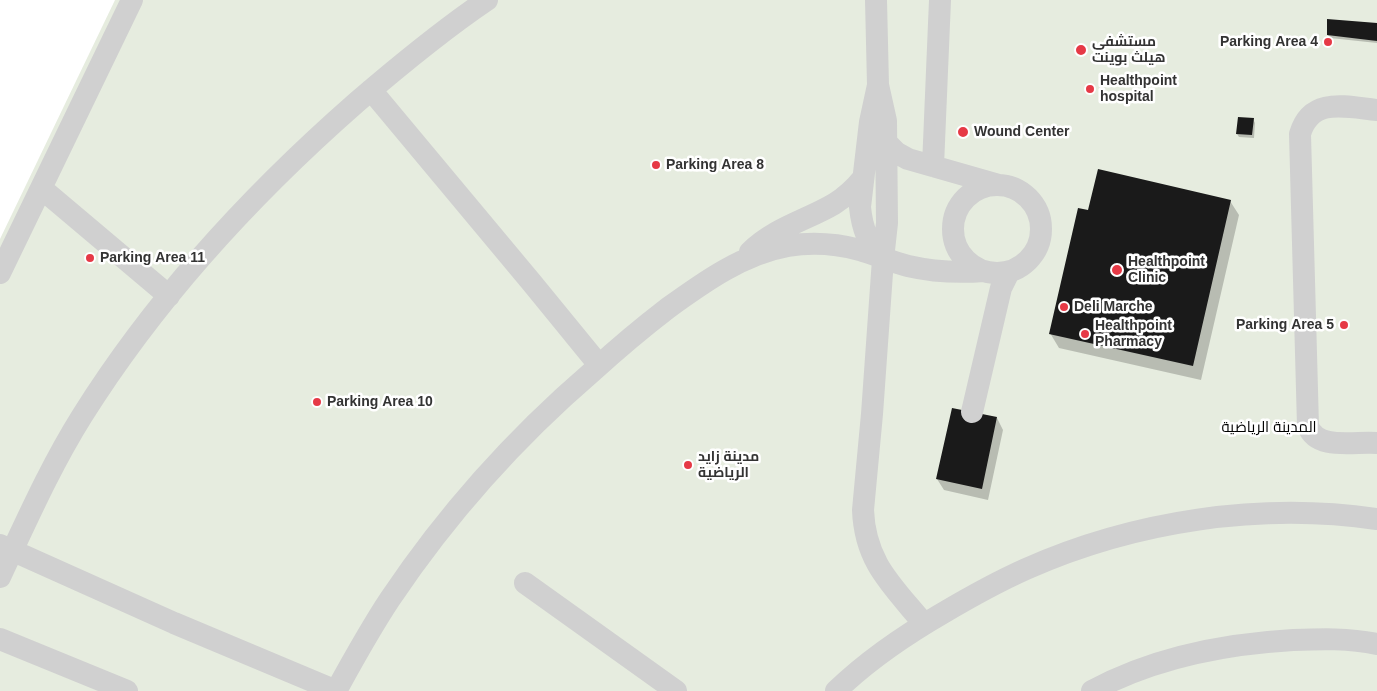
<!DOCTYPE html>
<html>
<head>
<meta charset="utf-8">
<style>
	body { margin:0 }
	canvas { display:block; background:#fff }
</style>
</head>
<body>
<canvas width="1377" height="691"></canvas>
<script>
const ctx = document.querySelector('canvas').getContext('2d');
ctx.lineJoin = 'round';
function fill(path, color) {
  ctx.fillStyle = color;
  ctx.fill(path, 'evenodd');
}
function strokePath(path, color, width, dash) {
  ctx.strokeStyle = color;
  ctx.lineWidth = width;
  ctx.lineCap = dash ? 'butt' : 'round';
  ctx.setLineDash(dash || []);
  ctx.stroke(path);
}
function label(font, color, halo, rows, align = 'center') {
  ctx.font = font + ' Helvetica,Cairo,sans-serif';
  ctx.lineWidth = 5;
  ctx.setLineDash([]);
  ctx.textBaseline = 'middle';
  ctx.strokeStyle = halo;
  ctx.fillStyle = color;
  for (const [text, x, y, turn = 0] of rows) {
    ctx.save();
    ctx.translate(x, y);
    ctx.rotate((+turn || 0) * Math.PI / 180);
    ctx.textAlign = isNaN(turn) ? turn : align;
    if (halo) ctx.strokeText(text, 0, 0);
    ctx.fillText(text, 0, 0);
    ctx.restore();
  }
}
const green = new Path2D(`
	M 115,0 L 1377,0 L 1377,691 L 0,691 L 0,239 Z`);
const shadow = new Path2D(`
	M 1377,25 L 1377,43 L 1330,38 L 1328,35 Z
	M 1253,119 L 1255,123 L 1254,138 L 1239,137 L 1237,134 Z
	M 1230,201 L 1239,215 L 1201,380 L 1059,348 L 1050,333 Z
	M 997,418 L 1003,430 L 988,500 L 944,490 L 937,479 Z`);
const building = new Path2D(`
	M 1327,19 L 1377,23 L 1377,41 L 1327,35 Z
	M 1238,117 L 1254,118 L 1252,135 L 1236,134 Z
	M 1098,169 L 1231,200 L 1193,366 L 1049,334 L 1078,208 L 1088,210 Z
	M 952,408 L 997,417 L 982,489 L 936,479 Z`);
const minor = new Path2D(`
	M 876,0 L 878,85 L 870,122 L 860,207 C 862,228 868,244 883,259
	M 878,85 L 886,121 L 887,223 L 883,259 L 872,414 L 863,510 C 865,563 893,586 924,624
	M 371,90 L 532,283 L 599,365
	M 1377,110 C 1347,107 1311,96 1300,134 L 1308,426 C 1317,451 1355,441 1377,443
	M 887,143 L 897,153 L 908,159 L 999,185
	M 933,166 L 940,0
	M953 229a44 44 0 1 1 88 0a44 44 0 1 1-88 0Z
	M 41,188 L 169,296
	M 750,252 C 774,228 807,220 834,204 C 845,197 855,188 863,178
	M 0,273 L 132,0
	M 972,412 L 1001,288 L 1009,272
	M 0,545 L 174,623 L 336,691
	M 0,577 C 26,522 50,467 82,416 C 156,298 252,194 357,102 C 399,66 441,31 487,0
	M 525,583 L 676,691
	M 0,639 L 127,691
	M 336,691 C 353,660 370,629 390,599 C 447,514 515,438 593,371 C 617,349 642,328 668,308 C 704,282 743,254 788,246 C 812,242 837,244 860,250 C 876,255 892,262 908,266 C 934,272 958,273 984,271
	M 836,691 C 868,660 905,635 943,613 C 970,597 997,582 1026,569 C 1134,521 1260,502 1377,519
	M 1092,691 C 1153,658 1224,644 1293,640 C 1321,639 1349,638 1377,644`);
const markers = [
	[1328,42,5,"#e63946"],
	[1081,50,6,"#e63946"],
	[1090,89,5,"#e63946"],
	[963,132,6,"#e63946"],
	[656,165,5,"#e63946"],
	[90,258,5,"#e63946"],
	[1117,270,6,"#e63946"],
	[1064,307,5,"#e63946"],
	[1344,325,5,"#e63946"],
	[1085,334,5,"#e63946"],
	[317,402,5,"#e63946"],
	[688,465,5,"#e63946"]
];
const poiNames = [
	["مستشفى",1092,42],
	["هيلث بوينت",1092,58],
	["Parking Area 4",1318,42,"right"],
	["Healthpoint",1100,81],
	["hospital",1100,97],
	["Wound Center",974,132],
	["Parking Area 8",666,165],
	["Parking Area 11",100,258],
	["Healthpoint",1128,262],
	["Clinic",1128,278],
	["Deli Marche",1074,307],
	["Parking Area 5",1334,325,"right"],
	["Healthpoint",1095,326],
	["Pharmacy",1095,342],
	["Parking Area 10",327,402],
	["مدينة زايد",698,457],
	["الرياضية",698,473]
];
const neighbourhoodNames = [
	["المدينة الرياضية",1269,428]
];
fill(green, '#e6ecdf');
fill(shadow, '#0003');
fill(building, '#1a1a1a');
strokePath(minor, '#d0d0d0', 22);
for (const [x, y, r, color] of markers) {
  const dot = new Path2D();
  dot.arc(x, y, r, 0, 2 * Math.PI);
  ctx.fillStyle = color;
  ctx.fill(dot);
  strokePath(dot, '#fff', 2);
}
label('bold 14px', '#333', '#fff', poiNames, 'left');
label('15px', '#000', '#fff', neighbourhoodNames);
</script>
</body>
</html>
